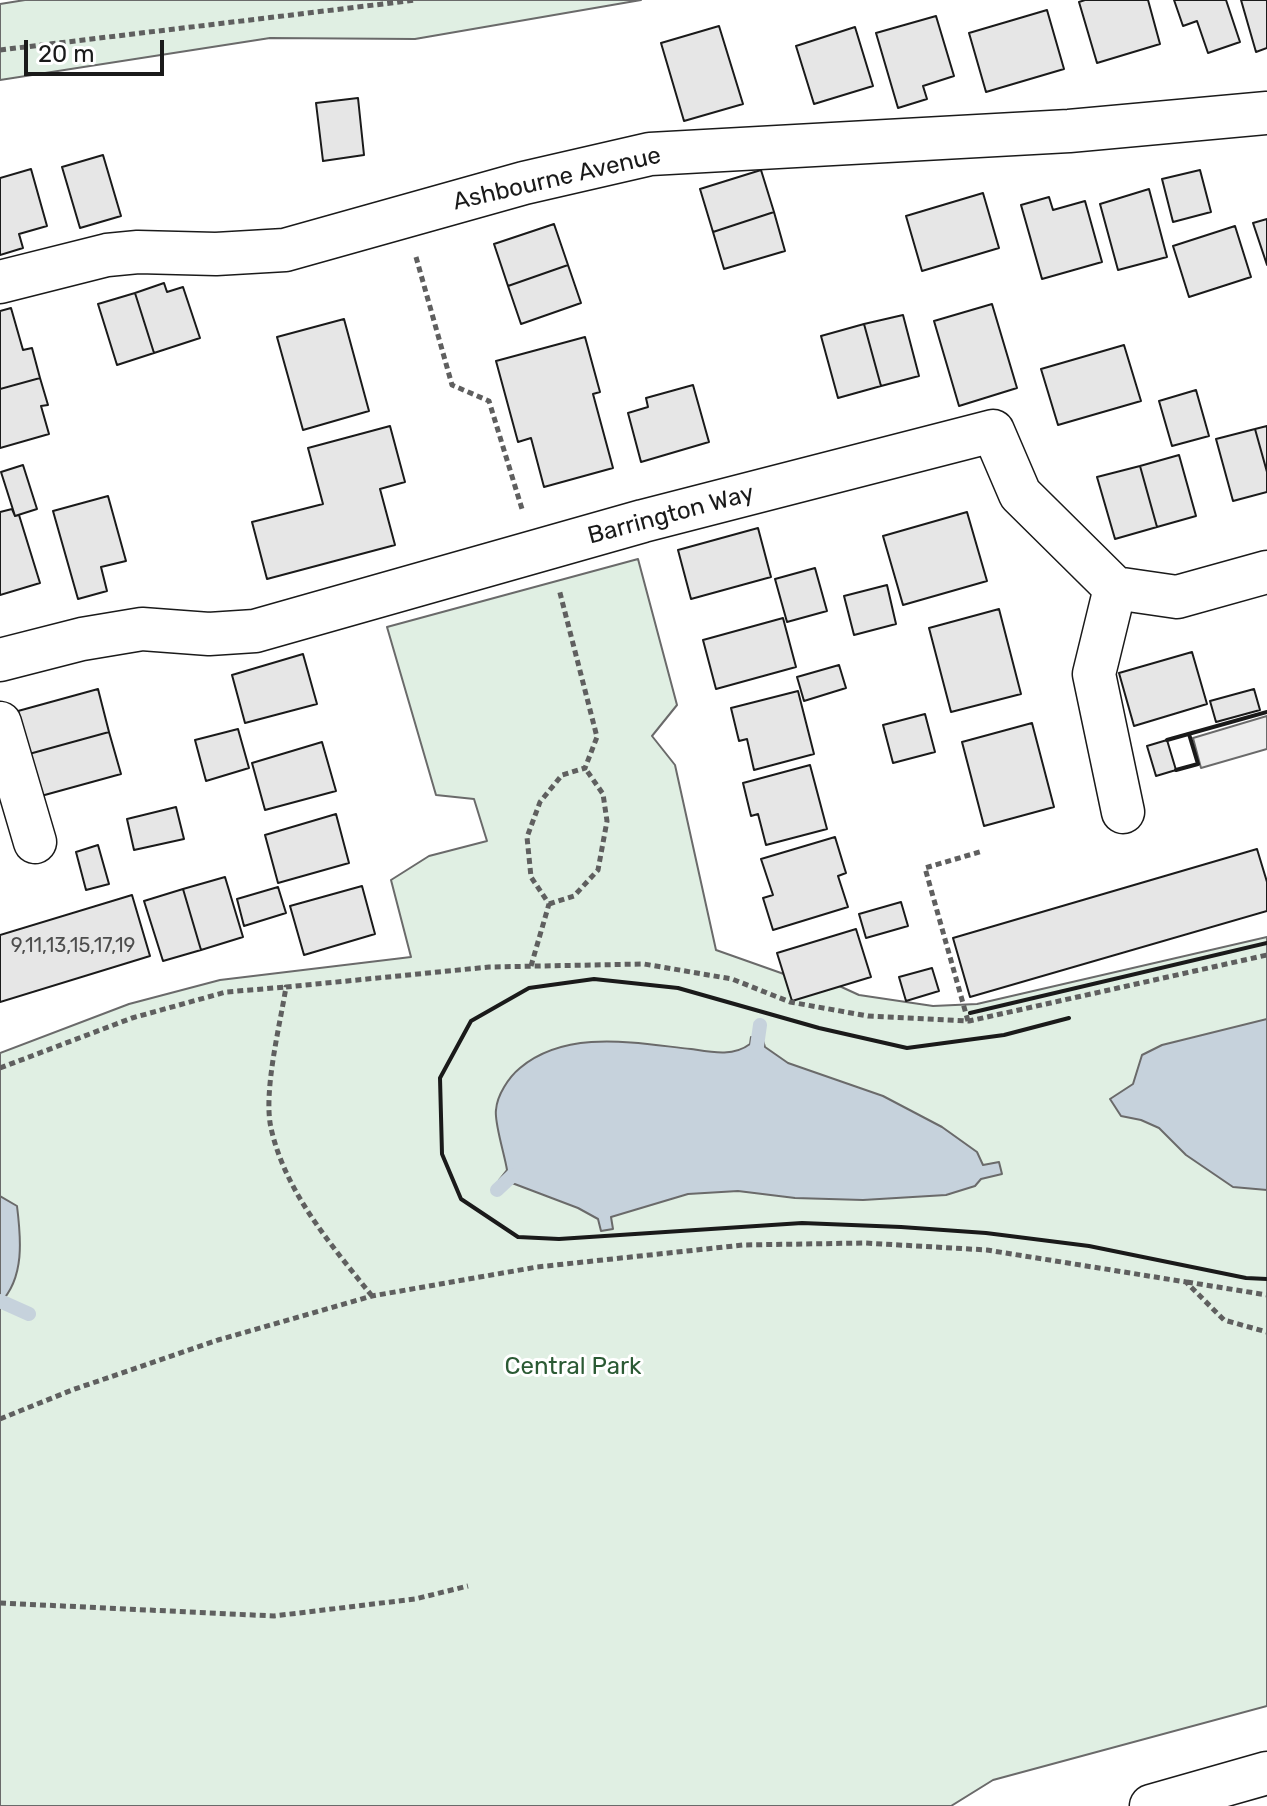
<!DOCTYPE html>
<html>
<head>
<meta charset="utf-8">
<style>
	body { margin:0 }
	#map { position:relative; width:1267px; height:1806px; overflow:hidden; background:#fff; font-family:Rubik,sans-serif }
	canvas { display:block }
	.scale { position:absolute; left:24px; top:40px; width:140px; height:36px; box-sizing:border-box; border:4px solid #1a1a1a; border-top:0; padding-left:10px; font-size:24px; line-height:28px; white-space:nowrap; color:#1a1a1a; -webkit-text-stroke:6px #fff; paint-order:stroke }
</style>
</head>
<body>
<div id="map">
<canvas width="1267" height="1806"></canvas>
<div class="scale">20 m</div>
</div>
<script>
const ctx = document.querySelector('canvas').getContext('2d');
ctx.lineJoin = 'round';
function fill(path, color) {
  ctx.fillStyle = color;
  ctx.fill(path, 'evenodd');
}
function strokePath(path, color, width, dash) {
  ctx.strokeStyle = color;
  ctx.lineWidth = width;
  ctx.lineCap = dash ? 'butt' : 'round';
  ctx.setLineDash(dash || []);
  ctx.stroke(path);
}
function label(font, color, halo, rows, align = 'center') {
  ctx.font = font + ' Rubik,sans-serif';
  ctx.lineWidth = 6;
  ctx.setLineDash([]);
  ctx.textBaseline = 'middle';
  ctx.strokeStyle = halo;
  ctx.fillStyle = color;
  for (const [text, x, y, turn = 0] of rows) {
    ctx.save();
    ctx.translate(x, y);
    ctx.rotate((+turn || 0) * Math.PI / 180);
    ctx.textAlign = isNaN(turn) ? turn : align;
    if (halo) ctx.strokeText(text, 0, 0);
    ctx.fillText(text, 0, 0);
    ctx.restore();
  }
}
const green = new Path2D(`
	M 25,0 L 641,0 L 415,39 L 270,38 L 0,80 L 0,4 Z
	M 638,559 L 677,705 L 652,736 L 675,765 L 716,950 L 798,979 L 824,979 L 859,995 L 933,1006 L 977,1004 L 1267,937 L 1267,1706 L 993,1780 L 951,1806 L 0,1806 L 0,1053 L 129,1004 L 220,980 L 411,957 L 391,880 L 429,856 L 487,841 L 474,799 L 436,795 L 387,627 Z`);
const parking = new Path2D(`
	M 1267,716 L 1267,749 L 1201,768 L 1193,738 Z`);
const water = new Path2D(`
	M 1267,1019 L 1267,1190 L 1233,1187 L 1186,1155 L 1159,1128 L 1141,1120 L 1121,1116 L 1110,1099 L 1133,1084 L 1142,1055 L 1162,1045 Z
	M 751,1037 L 762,1037 L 765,1047 L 788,1063 L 883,1096 L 942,1127 L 977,1152 L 983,1165 L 999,1162 L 1002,1174 L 981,1179 L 975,1186 L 946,1195 L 863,1200 L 795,1198 L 738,1191 L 688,1194 L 611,1217 L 613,1229 L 601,1231 L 598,1219 L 578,1208 L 512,1183 L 507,1187 L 499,1180 L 507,1170 C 505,1156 494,1122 496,1110 C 497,1095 509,1077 520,1068 C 567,1029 634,1043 691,1049 C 711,1052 733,1057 750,1044 Z
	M 0,1196 L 17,1206 C 21,1238 25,1278 0,1303 Z`);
const stream = new Path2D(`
	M 756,1053 L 760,1025
	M 497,1190 L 513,1175
	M 0,1301 L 29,1314`);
const building = new Path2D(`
	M 1085,0 L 1148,0 L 1160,44 L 1097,63 L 1079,2 Z
	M 1174,0 L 1226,0 L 1240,42 L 1208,53 L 1197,21 L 1183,26 Z
	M 1241,0 L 1267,0 L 1267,48 L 1256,52 Z
	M 1047,10 L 1064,69 L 986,92 L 969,33 Z
	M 936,16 L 954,76 L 923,86 L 927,99 L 898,108 L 876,33 Z
	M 719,26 L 743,104 L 684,121 L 661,43 Z
	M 855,27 L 873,86 L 814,104 L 796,46 Z
	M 358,98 L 364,155 L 323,161 L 316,103 Z
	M 103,155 L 121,216 L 80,228 L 62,167 Z
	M 31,169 L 47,226 L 19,234 L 23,248 L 0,255 L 0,178 Z
	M 761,170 L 774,212 L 713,232 L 700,189 Z
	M 1200,170 L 1211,212 L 1173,222 L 1162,179 Z
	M 1149,189 L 1167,257 L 1118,270 L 1100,204 Z
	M 983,193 L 999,248 L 922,271 L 906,216 Z
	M 1049,197 L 1053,210 L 1085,201 L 1102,262 L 1042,279 L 1021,205 Z
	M 774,212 L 785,251 L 724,269 L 713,232 Z
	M 1267,219 L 1267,265 L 1253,223 Z
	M 554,224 L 568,265 L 508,286 L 494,244 Z
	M 1235,226 L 1251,277 L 1189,297 L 1173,246 Z
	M 568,265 L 581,303 L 521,324 L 508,286 Z
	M 164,283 L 167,292 L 183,287 L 200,338 L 154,353 L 135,293 Z
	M 135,293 L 154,353 L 117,365 L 98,304 Z
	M 992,304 L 1017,388 L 959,406 L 934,321 Z
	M 11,308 L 23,350 L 32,348 L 40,378 L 0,389 L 0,311 Z
	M 903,315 L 919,376 L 881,386 L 864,324 Z
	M 344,319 L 369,411 L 303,430 L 277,337 Z
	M 864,324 L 881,386 L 838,398 L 821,336 Z
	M 585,337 L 600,392 L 593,394 L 613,468 L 544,487 L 531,438 L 518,442 L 496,361 Z
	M 1124,345 L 1141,401 L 1058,425 L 1041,369 Z
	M 40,378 L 48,405 L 41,406 L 49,434 L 0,448 L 0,389 Z
	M 693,385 L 709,442 L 641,462 L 628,413 L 648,407 L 646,398 Z
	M 1196,390 L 1209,436 L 1172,446 L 1159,401 Z
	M 390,426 L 405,482 L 380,489 L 395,545 L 267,579 L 252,522 L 323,504 L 308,448 Z
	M 1267,426 L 1267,472 L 1255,429 Z
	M 1255,429 L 1267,472 L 1267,492 L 1233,501 L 1216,439 Z
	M 1179,455 L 1196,516 L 1157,527 L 1140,466 Z
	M 23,465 L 37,509 L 15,516 L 1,472 Z
	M 1140,466 L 1157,527 L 1115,539 L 1097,477 Z
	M 108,496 L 126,561 L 101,567 L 107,591 L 78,599 L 53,511 Z
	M 12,509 L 15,516 L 19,515 L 40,583 L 0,595 L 0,512 Z
	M 967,512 L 987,581 L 903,605 L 883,536 Z
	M 758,528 L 771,577 L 691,599 L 678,550 Z
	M 815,568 L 827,611 L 787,622 L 775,579 Z
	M 887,585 L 896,624 L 854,635 L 844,596 Z
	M 999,609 L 1021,694 L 951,712 L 929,628 Z
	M 783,618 L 796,667 L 716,689 L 703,640 Z
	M 1192,652 L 1207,704 L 1134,726 L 1119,673 Z
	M 303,654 L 317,704 L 245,723 L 232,675 Z
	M 839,665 L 846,688 L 804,701 L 797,677 Z
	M 98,689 L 109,732 L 29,754 L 18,711 Z
	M 1254,689 L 1260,710 L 1216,722 L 1210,701 Z
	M 798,691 L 814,754 L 754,770 L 747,739 L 739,741 L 731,708 Z
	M 925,714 L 935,752 L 893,763 L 883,725 Z
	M 1032,723 L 1054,807 L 984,826 L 962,742 Z
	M 238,729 L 249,768 L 206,781 L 195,740 Z
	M 109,732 L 121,774 L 41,796 L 29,754 Z
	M 1167,740 L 1176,770 L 1156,776 L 1147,746 Z
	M 322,742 L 336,791 L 265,810 L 252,763 Z
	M 810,765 L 827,829 L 766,845 L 758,814 L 751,816 L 743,783 Z
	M 176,807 L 184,839 L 134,850 L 127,819 Z
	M 336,814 L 349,863 L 278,883 L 265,835 Z
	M 835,837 L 846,873 L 838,876 L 848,907 L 773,930 L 763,898 L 773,895 L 761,859 Z
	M 98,845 L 109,884 L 86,890 L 76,852 Z
	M 1257,849 L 1267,882 L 1267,911 L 970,997 L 953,938 Z
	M 225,877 L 243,937 L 201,950 L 183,889 Z
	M 362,886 L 375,934 L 304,955 L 290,906 Z
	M 278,887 L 286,913 L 244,926 L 237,899 Z
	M 183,889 L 201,950 L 163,961 L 144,901 Z
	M 132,895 L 150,956 L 0,1002 L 0,935 Z
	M 901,902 L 908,926 L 866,938 L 859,914 Z
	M 856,929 L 871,977 L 792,1001 L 777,953 Z
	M 932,968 L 939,991 L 906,1001 L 899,977 Z`);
const path = new Path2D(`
	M 0,50 L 416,0
	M 416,257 L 452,385 L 489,401 L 522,509
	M 549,904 L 574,896 L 598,870 L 607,821 L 603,794 L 585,768
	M 531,966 L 549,904 L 531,877 L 527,837 L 540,802 L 562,775 L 585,768 L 597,737 L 559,589
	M 968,1021 L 925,868 L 983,851
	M 0,1068 L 132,1018 L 226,992 L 286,987
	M 1187,1282 L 1267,1295
	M 372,1296 C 332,1246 285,1192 271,1128 C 263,1092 280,1025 286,987 L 489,967 L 644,964 L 732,979 L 790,1002 L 868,1016 L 969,1021 L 1267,955
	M 0,1419 L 72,1390 L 218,1340 L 372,1296 L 537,1267 L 743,1245 L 865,1243 L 987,1250 L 1186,1282 L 1224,1320 L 1267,1332
	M 0,1603 L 274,1616 L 415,1599 L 468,1586`);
const minor = new Path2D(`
	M 0,282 L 107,255 L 138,252 L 216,254 L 285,250 L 524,183 L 650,154 L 1069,131 L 1267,113
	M 1115,588 L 1094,674 L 1123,812
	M 0,660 L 82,639 L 142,629 L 209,634 L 255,631 L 643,521 L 993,431 L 1020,494 L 1115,588 L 1177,597 L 1267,572
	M 0,723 L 35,842
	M 1151,1806 L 1267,1773`);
const wall = new Path2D(`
	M 1167,740 L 1267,712
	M 1176,770 L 1198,764 L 1189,734
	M 970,1013 L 1267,943
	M 1069,1018 L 1004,1035 L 907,1048 L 819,1028 L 678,988 L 594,979 L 529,988 L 471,1021 L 440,1078 L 442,1154 L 461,1199 L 518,1237 L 559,1239 L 802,1223 L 901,1227 L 986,1233 L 1089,1246 L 1246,1278 L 1267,1279`);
const numberNames = [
	["9,11,13,15,17,19",73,946]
];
const streetNames = [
	["Ashbourne Avenue",557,179,-13],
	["Barrington Way",671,515,-15]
];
const parkNames = [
	["Central Park",573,1367]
];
fill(green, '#e0efe3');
strokePath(green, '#6a6a6a', 2);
fill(parking, '#ededed');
strokePath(parking, '#6a6a6a', 2);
fill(water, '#c6d2dc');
strokePath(water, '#6a6a6a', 2);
strokePath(stream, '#c6d2dc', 14);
fill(building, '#e6e6e6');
strokePath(building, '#1a1a1a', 2);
strokePath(minor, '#1a1a1a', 45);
strokePath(path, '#5f5f5f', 5, [6, 4]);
strokePath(minor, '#fff', 42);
strokePath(wall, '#1a1a1a', 4);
label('20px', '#4d4d4d', null, numberNames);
label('24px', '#1a1a1a', '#fff', streetNames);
label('24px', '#2b5a34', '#fff', parkNames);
</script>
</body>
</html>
